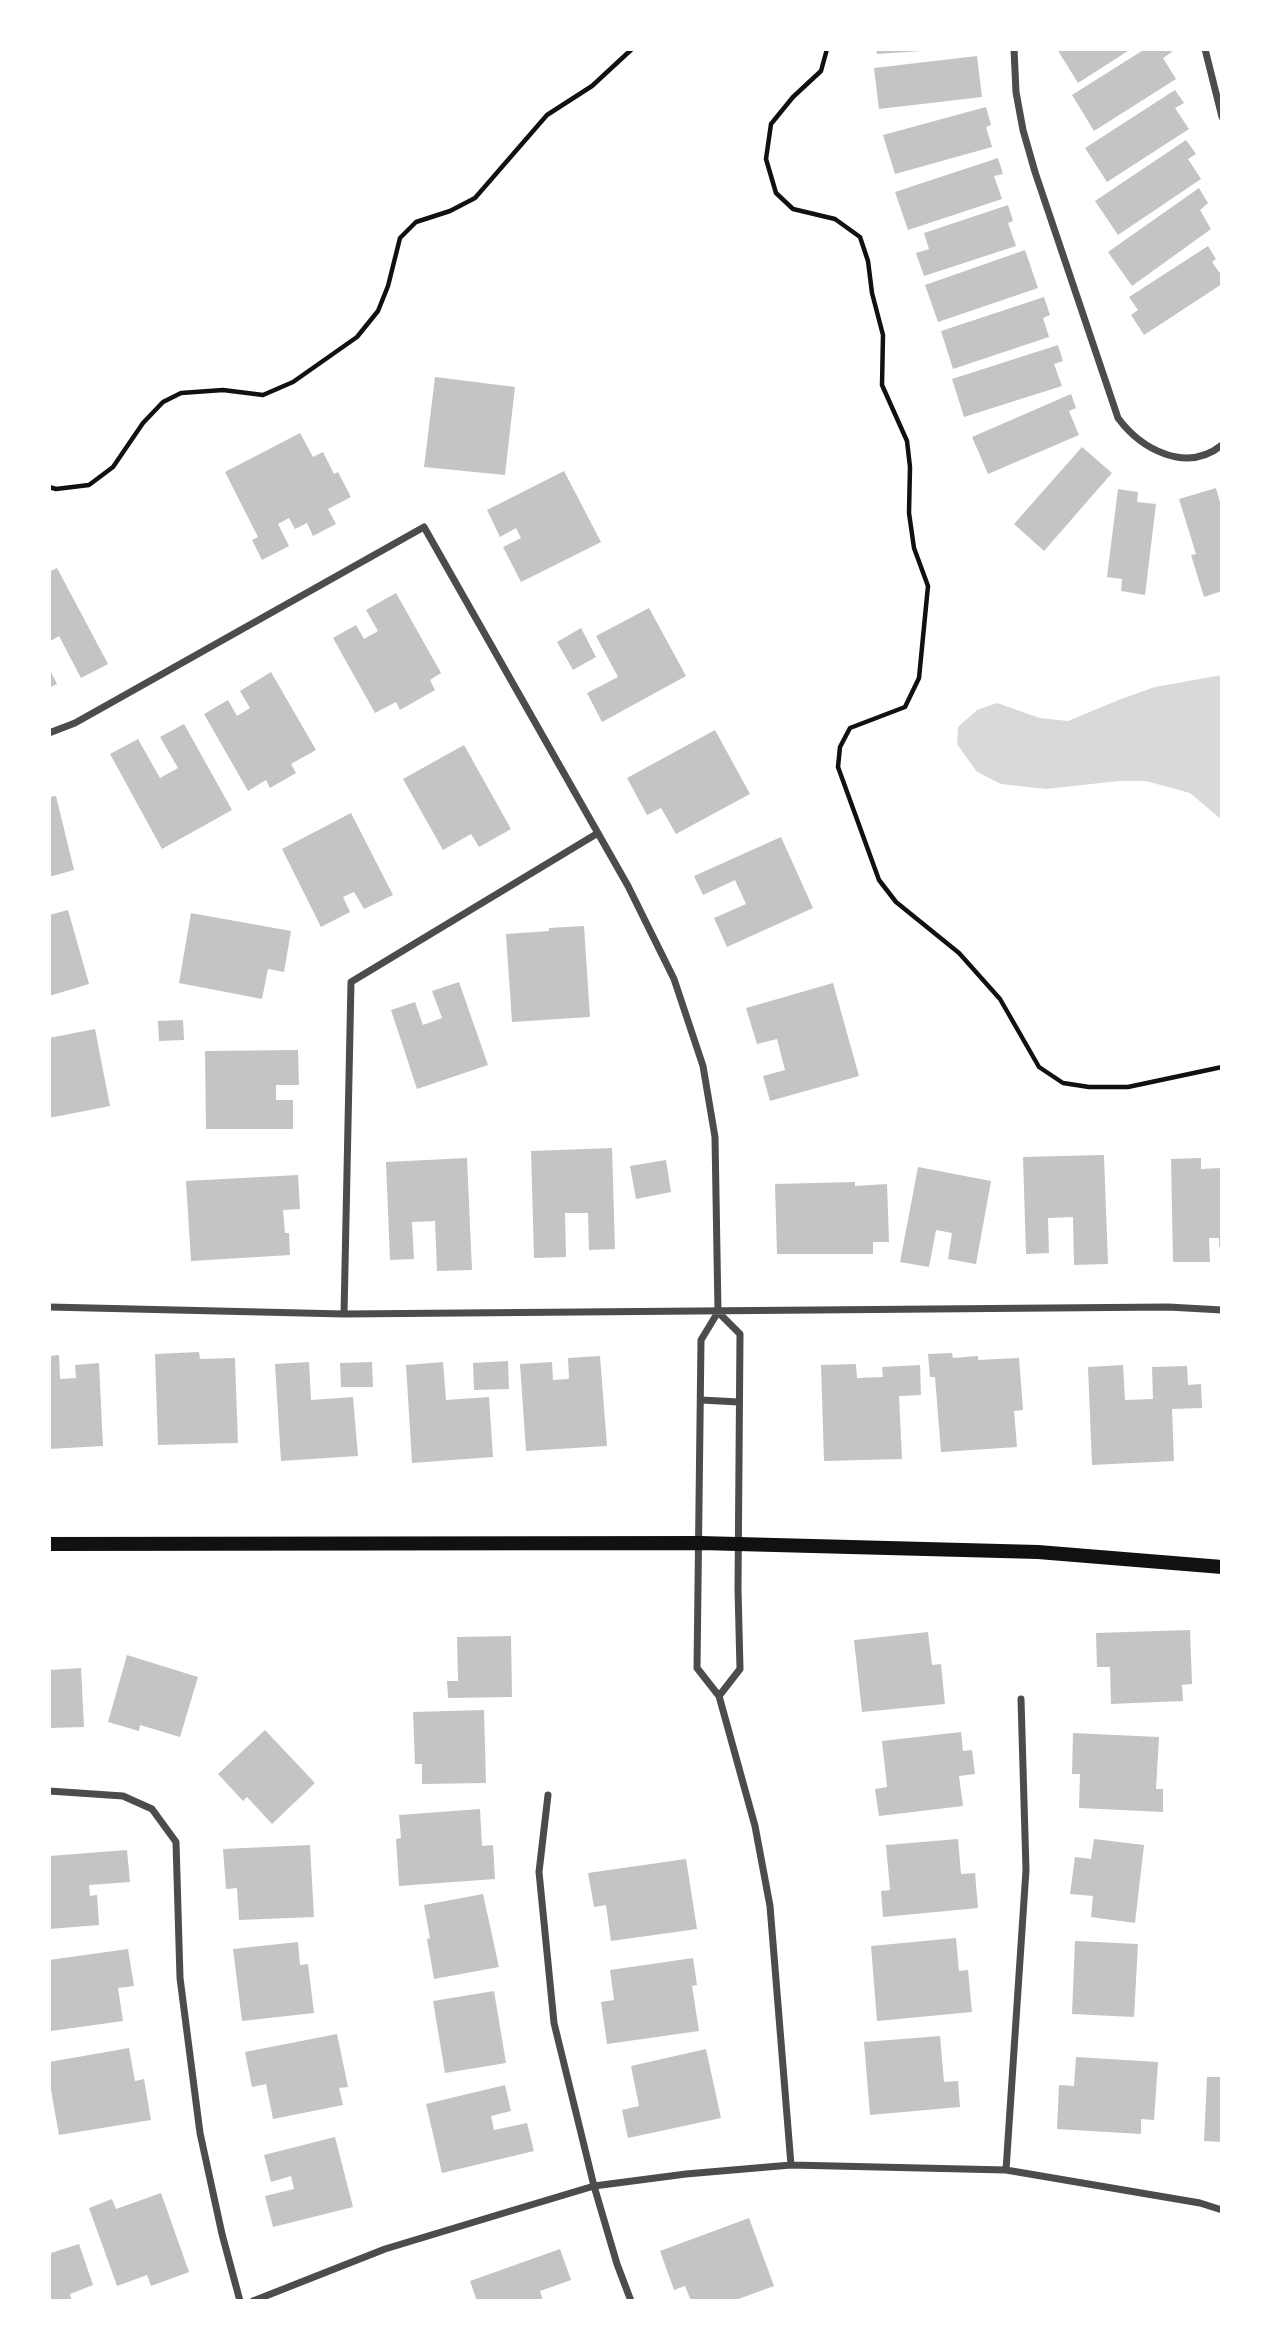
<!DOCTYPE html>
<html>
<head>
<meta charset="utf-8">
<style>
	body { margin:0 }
	#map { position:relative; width:1271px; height:2350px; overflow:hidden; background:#fff; font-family:"Roboto Serif",serif }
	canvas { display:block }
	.frame { position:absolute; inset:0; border:51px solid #fff; pointer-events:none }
</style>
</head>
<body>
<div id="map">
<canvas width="1271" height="2350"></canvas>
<div class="frame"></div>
</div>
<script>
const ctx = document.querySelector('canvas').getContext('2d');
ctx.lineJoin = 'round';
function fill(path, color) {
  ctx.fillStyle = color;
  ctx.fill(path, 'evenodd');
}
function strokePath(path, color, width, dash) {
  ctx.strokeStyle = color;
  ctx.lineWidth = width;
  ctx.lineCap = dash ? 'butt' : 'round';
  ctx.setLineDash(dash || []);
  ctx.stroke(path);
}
const water = new Path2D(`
	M 1222,675 L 1222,820 L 1190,793 L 1146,781 L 1119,781 L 1046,789 L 1001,784 L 977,772 L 957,744 L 958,727 L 977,710 L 997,703 L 1040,718 L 1068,721 L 1121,699 L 1155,687 Z`);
const building = new Path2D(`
	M 876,49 L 923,49 L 923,51 L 877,54 Z
	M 1057,49 L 1131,49 L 1078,83 Z
	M 1145,49 L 1169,49 L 1172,52 L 1163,58 L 1176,79 L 1094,131 L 1072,95 Z
	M 977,56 L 982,97 L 879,109 L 874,68 Z
	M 1175,90 L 1184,103 L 1175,108 L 1189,129 L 1107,182 L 1085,148 Z
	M 986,107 L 991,125 L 986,127 L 992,147 L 895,174 L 883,135 Z
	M 1186,140 L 1196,154 L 1188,159 L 1201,179 L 1118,235 L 1095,201 Z
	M 998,158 L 1003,174 L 994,176 L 1002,199 L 908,230 L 895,192 Z
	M 1199,188 L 1208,203 L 1200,210 L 1211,229 L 1132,286 L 1108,252 Z
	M 1008,205 L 1013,221 L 1008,223 L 1016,246 L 924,276 L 916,253 L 929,249 L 924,233 Z
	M 1208,246 L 1216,259 L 1212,262 L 1222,276 L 1222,284 L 1144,335 L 1131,315 L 1138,310 L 1129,297 Z
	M 1025,250 L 1038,288 L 938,322 L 925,285 Z
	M 1044,297 L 1050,315 L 1043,318 L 1049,337 L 953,369 L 941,331 Z
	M 1058,345 L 1063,361 L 1054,364 L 1062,386 L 964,417 L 952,379 Z
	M 435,377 L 515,387 L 505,475 L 424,467 Z
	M 1071,394 L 1076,408 L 1069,411 L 1079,435 L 988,474 L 972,437 Z
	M 300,433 L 313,457 L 323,452 L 334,474 L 338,472 L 351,497 L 328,509 L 336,524 L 313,536 L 307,523 L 295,529 L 289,518 L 278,524 L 289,546 L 262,560 L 252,540 L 258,537 L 225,472 Z
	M 1082,447 L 1112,473 L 1044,551 L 1014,524 Z
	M 564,471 L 601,542 L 521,582 L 503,547 L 521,538 L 516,528 L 500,537 L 487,510 Z
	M 1216,488 L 1222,509 L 1222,591 L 1204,597 L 1191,555 L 1196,554 L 1179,499 Z
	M 1118,489 L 1138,492 L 1137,502 L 1156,504 L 1145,595 L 1121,591 L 1122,579 L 1107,577 Z
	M 57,568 L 108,664 L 81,678 L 59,636 L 49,642 L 49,572 Z
	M 396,593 L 441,673 L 430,680 L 435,690 L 400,710 L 396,702 L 375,713 L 333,638 L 356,625 L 364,639 L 378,631 L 366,610 Z
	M 649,608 L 686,676 L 602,722 L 587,693 L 618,677 L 596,636 Z
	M 581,628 L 596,657 L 573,670 L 557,642 Z
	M 49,668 L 57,684 L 49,688 Z
	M 271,672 L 316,750 L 291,764 L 296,773 L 270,788 L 266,780 L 248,791 L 204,714 L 228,700 L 237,716 L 250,708 L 240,691 Z
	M 184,724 L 232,810 L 162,849 L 110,754 L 138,739 L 160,778 L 178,768 L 160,737 Z
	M 715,730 L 750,794 L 676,834 L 661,808 L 647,815 L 627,778 Z
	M 464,745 L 511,829 L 479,847 L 471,834 L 443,850 L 403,779 Z
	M 56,796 L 74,870 L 49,877 L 49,797 Z
	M 351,813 L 393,895 L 364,909 L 354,892 L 343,897 L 350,912 L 321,927 L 282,849 Z
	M 781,837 L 813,908 L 727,947 L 714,918 L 746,904 L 735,880 L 703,895 L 694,876 Z
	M 68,910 L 89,984 L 49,996 L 49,915 Z
	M 191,913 L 291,931 L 284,972 L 268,969 L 262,999 L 179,983 Z
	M 584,926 L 590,1017 L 512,1022 L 506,934 L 549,931 L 549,928 Z
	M 459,982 L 488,1065 L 417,1089 L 391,1010 L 415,1002 L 423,1025 L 442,1018 L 432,991 Z
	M 833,983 L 859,1076 L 770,1101 L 763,1076 L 785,1070 L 777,1039 L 757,1044 L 746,1008 Z
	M 183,1020 L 184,1040 L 159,1041 L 158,1021 Z
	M 95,1029 L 110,1106 L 49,1118 L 49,1038 Z
	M 298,1050 L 299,1085 L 276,1085 L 276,1100 L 293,1100 L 293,1129 L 206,1129 L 205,1051 Z
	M 612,1148 L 615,1249 L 589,1250 L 588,1213 L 565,1213 L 566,1257 L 534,1258 L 531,1151 Z
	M 1104,1155 L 1108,1264 L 1074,1265 L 1073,1217 L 1048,1218 L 1049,1253 L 1026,1254 L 1023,1157 Z
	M 467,1158 L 472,1270 L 437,1271 L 435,1221 L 412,1222 L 414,1259 L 390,1260 L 386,1162 Z
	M 1201,1158 L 1201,1169 L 1222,1168 L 1222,1247 L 1219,1247 L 1219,1238 L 1209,1238 L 1210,1262 L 1173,1262 L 1171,1159 Z
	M 666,1160 L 671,1192 L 636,1199 L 630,1166 Z
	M 918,1167 L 991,1181 L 976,1264 L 948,1259 L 952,1233 L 936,1230 L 929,1267 L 900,1262 Z
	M 298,1175 L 300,1209 L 283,1210 L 285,1233 L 289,1233 L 290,1255 L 191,1261 L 186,1181 Z
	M 855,1182 L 855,1186 L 887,1184 L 889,1242 L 873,1242 L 873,1254 L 777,1254 L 775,1184 Z
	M 199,1352 L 200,1359 L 235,1358 L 238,1443 L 158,1445 L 155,1354 Z
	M 952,1353 L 953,1358 L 978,1356 L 978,1360 L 1019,1358 L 1023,1410 L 1014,1411 L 1017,1447 L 941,1452 L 935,1377 L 930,1377 L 928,1354 Z
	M 59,1355 L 60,1379 L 76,1378 L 75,1365 L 99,1363 L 103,1446 L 49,1449 L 49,1356 Z
	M 600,1356 L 607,1446 L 526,1451 L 520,1364 L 552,1362 L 553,1380 L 569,1379 L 568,1358 Z
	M 508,1361 L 509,1389 L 474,1390 L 473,1363 Z
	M 309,1362 L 311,1400 L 353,1397 L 358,1456 L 281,1461 L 275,1364 Z
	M 372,1362 L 373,1387 L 341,1387 L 340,1363 Z
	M 443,1362 L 446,1400 L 489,1397 L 493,1457 L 412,1463 L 406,1365 Z
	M 856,1364 L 857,1378 L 883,1377 L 882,1367 L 920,1365 L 921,1395 L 899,1396 L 902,1459 L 824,1461 L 821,1365 Z
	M 1123,1365 L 1125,1400 L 1153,1399 L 1152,1367 L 1187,1366 L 1188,1385 L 1201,1384 L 1202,1408 L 1172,1409 L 1174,1461 L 1092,1465 L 1088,1367 Z
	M 1190,1630 L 1192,1684 L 1182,1685 L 1183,1701 L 1111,1704 L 1110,1667 L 1097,1667 L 1096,1633 Z
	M 928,1632 L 932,1665 L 941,1664 L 945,1704 L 862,1712 L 854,1640 Z
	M 511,1636 L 512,1697 L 448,1698 L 447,1681 L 458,1681 L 457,1637 Z
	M 127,1655 L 198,1677 L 180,1737 L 140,1725 L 139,1731 L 108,1722 Z
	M 81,1668 L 84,1727 L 49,1728 L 49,1670 Z
	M 484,1710 L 486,1783 L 422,1784 L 422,1764 L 415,1764 L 413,1712 Z
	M 265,1730 L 315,1783 L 272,1824 L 247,1797 L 243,1801 L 218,1774 Z
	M 961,1732 L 963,1751 L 972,1750 L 975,1774 L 959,1776 L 963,1806 L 879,1816 L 875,1789 L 887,1787 L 882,1741 Z
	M 1073,1733 L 1159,1737 L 1156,1789 L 1163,1789 L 1163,1812 L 1079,1808 L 1080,1774 L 1072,1774 Z
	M 480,1809 L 482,1846 L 493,1845 L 495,1879 L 399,1886 L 396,1839 L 401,1838 L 399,1815 Z
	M 958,1839 L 961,1874 L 975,1873 L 978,1908 L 883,1917 L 881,1891 L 890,1890 L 886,1845 Z
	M 1094,1839 L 1144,1845 L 1135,1923 L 1091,1917 L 1093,1896 L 1070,1894 L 1075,1857 L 1091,1859 Z
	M 310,1845 L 314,1917 L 239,1920 L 237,1888 L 226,1889 L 223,1849 Z
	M 127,1850 L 130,1882 L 89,1885 L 90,1896 L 97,1895 L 99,1925 L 49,1929 L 49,1856 Z
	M 686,1859 L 697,1929 L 611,1941 L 606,1905 L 594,1907 L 588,1873 Z
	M 483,1894 L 499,1967 L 434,1979 L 427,1939 L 430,1938 L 424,1905 Z
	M 956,1938 L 959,1971 L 968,1970 L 972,2012 L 877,2021 L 871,1946 Z
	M 1075,1941 L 1138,1944 L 1134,2017 L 1072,2014 Z
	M 298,1942 L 300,1965 L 308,1964 L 314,2013 L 242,2021 L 233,1949 Z
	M 128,1949 L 134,1986 L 118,1988 L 123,2021 L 51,2031 L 49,2014 L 49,1960 Z
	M 693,1958 L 697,1985 L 692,1986 L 699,2031 L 607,2044 L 601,2002 L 614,2000 L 610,1970 Z
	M 494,1991 L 506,2063 L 445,2073 L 433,2001 Z
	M 337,2034 L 348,2087 L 339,2088 L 343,2105 L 273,2119 L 266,2084 L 252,2087 L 245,2052 Z
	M 940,2036 L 944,2082 L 958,2081 L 960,2107 L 870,2115 L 864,2042 Z
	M 129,2048 L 135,2081 L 144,2079 L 151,2120 L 59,2135 L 49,2079 L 49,2062 Z
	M 706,2049 L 721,2118 L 628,2138 L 622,2110 L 639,2106 L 631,2066 Z
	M 1076,2057 L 1158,2062 L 1154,2120 L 1141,2119 L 1141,2134 L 1057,2129 L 1059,2085 L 1074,2086 Z
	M 1207,2077 L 1222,2077 L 1222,2142 L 1204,2141 Z
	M 505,2085 L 511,2111 L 491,2116 L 494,2130 L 527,2123 L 534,2151 L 442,2173 L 426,2104 Z
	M 335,2137 L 353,2207 L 273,2227 L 265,2196 L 294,2189 L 291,2176 L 271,2182 L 264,2155 Z
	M 161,2193 L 189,2272 L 151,2286 L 147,2275 L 117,2286 L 89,2208 L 112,2199 L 116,2209 Z
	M 749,2218 L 774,2286 L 733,2301 L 691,2301 L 685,2286 L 674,2290 L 660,2251 Z
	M 79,2244 L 93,2285 L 70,2294 L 72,2301 L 49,2301 L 49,2248 L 51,2253 Z
	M 560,2249 L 571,2280 L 540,2291 L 543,2301 L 477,2301 L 470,2281 Z`);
const path = new Path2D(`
	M 827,49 L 821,71 L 793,97 L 771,124 L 766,159 L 776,193 L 793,209 L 835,219 L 860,237 L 868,261 L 872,293 L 883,335 L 882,385 L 907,441 L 910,467 L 909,513 L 914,548 L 928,586 L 919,678 L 905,707 L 850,728 L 840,747 L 838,767 L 879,880 L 896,902 L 959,953 L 1000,999 L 1039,1067 L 1063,1083 L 1089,1087 L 1128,1087 L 1222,1067
	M 49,487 L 56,489 L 89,485 L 113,467 L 143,423 L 163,402 L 181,393 L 223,390 L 263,395 L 293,382 L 357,337 L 378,311 L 388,286 L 400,238 L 416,222 L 450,211 L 475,198 L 547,115 L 592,86 L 632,49`);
const minor = new Path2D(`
	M 1014,49 L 1016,92 L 1023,130 L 1035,172 L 1118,418 C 1141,449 1186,474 1222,445
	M 1205,49 L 1222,117
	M 49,733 L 75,723 L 424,527 L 628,886 L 674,979 L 703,1066 L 715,1137 L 718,1312 L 701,1340 L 697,1668 L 719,1696 L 755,1826 L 770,1906 L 791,2165
	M 49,1307 L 344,1314 L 1168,1307 L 1222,1310
	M 718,1312 L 740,1334 L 738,1589 L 740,1669 L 719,1696
	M 344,1314 L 351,982 L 598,833
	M 701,1400 L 739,1402
	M 49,1791 L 123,1796 L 152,1809 L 176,1842 L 180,1978 L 200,2133 L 222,2234 L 240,2301
	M 548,1795 L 539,1872 L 554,2023 L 594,2186 L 617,2264 L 631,2301
	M 1006,2170 L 1026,1870 L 1021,1699
	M 253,2301 L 385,2249 L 504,2213 L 594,2186 L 686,2174 L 791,2165 L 1006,2170 L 1200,2203 L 1222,2210`);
const secondary = new Path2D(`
	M 49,1544 L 700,1543 L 1038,1552 L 1222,1567`);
fill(water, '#d9d9d9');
fill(building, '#c4c4c4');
strokePath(path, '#111', 4.5);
strokePath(minor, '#4c4c4c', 7);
strokePath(secondary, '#111', 14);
</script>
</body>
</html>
